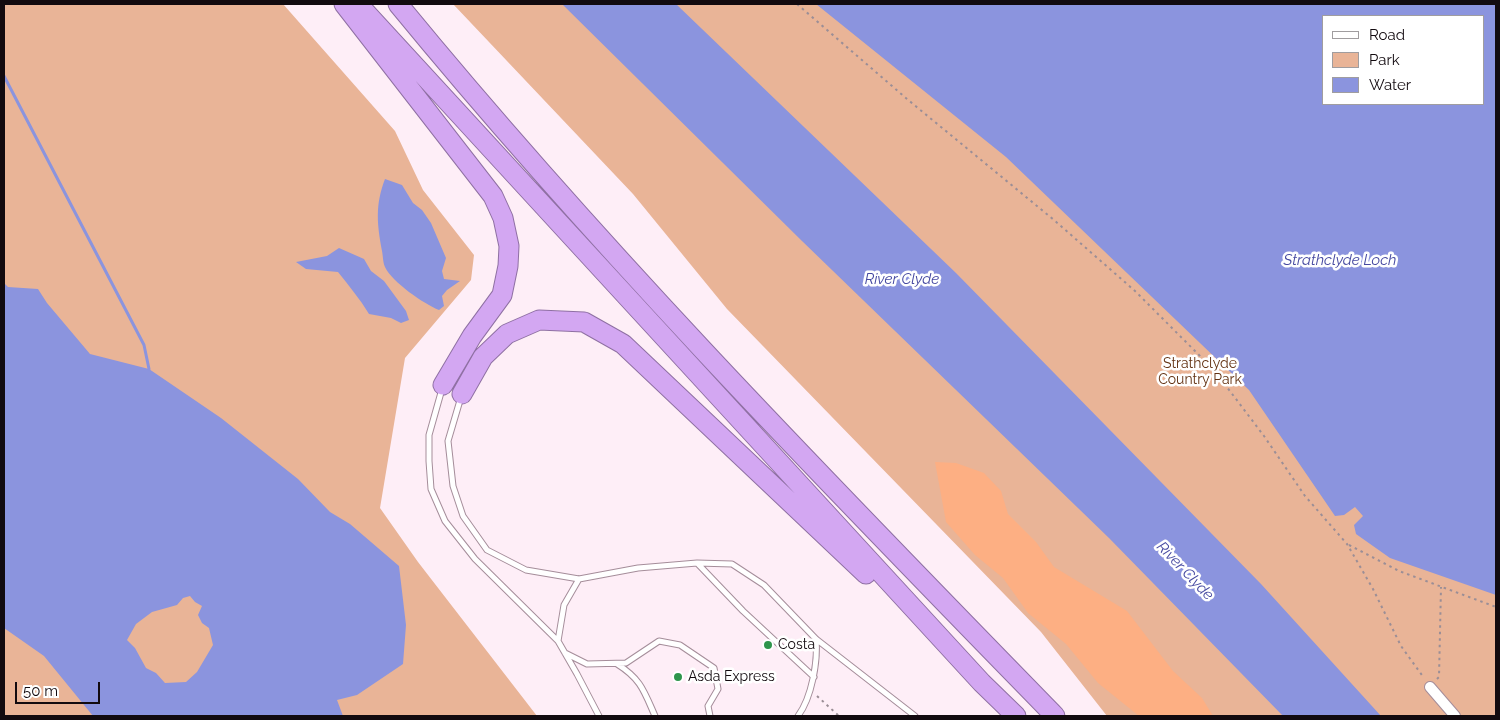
<!DOCTYPE html>
<html>
<head>
<meta charset="utf-8">
<style>
	body { margin:0 }
	#map { position:relative; width:1500px; height:720px; overflow:hidden; background:#feeef7; font-family:Raleway,sans-serif }
	canvas { display:block }
	.frame { position:absolute; inset:0; border:5px solid #120a0f; pointer-events:none }
	.legend { position:absolute; left:1322px; top:15px; width:162px; height:90px; box-sizing:border-box; background:#fff; border:1px solid #a09d9f; margin:0; padding:6px 9px; list-style:none; font-size:15px; color:#120a0f }
	.legend li { display:flex; align-items:center; gap:10px; height:25px }
	.legend b { width:25px; border:1px solid #a09d9f }
	.scale { position:absolute; left:15px; top:682px; width:85px; height:22px; box-sizing:border-box; border:2px solid #120a0f; border-top:0; padding-left:6px; font-size:15px; line-height:18px; white-space:nowrap; color:#120a0f; -webkit-text-stroke:4px #fff; paint-order:stroke }
</style>
</head>
<body>
<div id="map">
<canvas width="1500" height="720"></canvas>
<div class="frame"></div>
<ul class="legend">
<li><b style="height:6px;background:#fff"></b>Road</li>
<li><b style="height:14px;background:#e9b497"></b>Park</li>
<li><b style="height:14px;background:#8b94de"></b>Water</li>
</ul>
<div class="scale">50 m</div>
</div>
<script>
const ctx = document.querySelector('canvas').getContext('2d');
ctx.lineJoin = 'round';
function fill(path, color) {
  ctx.fillStyle = color;
  ctx.fill(path, 'evenodd');
}
function strokePath(path, color, width, dash) {
  ctx.strokeStyle = color;
  ctx.lineWidth = width;
  ctx.lineCap = dash ? 'butt' : 'round';
  ctx.setLineDash(dash || []);
  ctx.stroke(path);
}
function label(font, color, halo, rows, align = 'center') {
  ctx.font = font + ' Raleway,sans-serif';
  ctx.lineWidth = 5;
  ctx.setLineDash([]);
  ctx.textBaseline = 'middle';
  ctx.strokeStyle = halo;
  ctx.fillStyle = color;
  for (const [text, x, y, turn = 0] of rows) {
    ctx.save();
    ctx.translate(x, y);
    ctx.rotate((+turn || 0) * Math.PI / 180);
    ctx.textAlign = isNaN(turn) ? turn : align;
    if (halo) ctx.strokeText(text, 0, 0);
    ctx.fillText(text, 0, 0);
    ctx.restore();
  }
}
const green = new Path2D(`
	M 4,4 L 283,4 L 395,131 L 423,190 L 474,255 L 471,280 L 405,358 L 380,508 L 418,562 L 537,716 L 4,716 Z
	M 453,4 L 1496,4 L 1496,716 L 1107,716 L 1041,632 L 727,309 L 633,194 ZM 1324,16 L 1484,16 L 1484,104 L 1324,104 Z`);
const forest = new Path2D(`
	M 935,462 L 956,463 L 984,473 L 1001,491 L 1008,514 L 1036,542 L 1054,567 L 1127,611 L 1173,671 L 1202,698 L 1213,716 L 1139,716 L 1098,683 L 1066,644 L 1028,613 L 1003,578 L 975,555 L 946,522 Z`);
const water = new Path2D(`
	M 562,4 L 676,4 L 956,273 L 1261,584 L 1381,716 L 1283,716 L 1109,538 L 802,241 Z
	M 816,4 L 1496,4 L 1496,595 L 1390,558 L 1356,534 L 1354,525 L 1363,516 L 1355,507 L 1344,515 L 1335,516 L 1249,390 L 1006,157 ZM 1324,16 L 1484,16 L 1484,104 L 1324,104 Z
	M 385,179 L 402,185 L 413,203 L 422,210 L 431,223 L 446,258 L 442,271 L 444,279 L 460,281 L 447,290 L 442,296 L 444,306 L 439,310 C 424,304 392,282 385,267 C 383,263 383,256 382,251 C 377,224 375,205 385,179 Z
	M 339,248 L 364,259 L 371,271 L 384,281 L 406,311 L 409,320 L 401,323 L 391,318 L 369,314 C 360,299 349,286 338,272 L 306,269 L 296,262 L 327,256 Z
	M 4,283 L 8,287 L 38,289 L 47,303 L 90,354 L 149,369 L 221,418 L 298,479 L 330,512 L 350,524 L 399,566 L 406,625 L 403,664 L 357,695 L 337,700 L 343,716 L 93,716 L 44,656 L 4,628 ZM 190,596 L 195,602 L 202,606 L 198,615 L 202,623 L 209,628 L 213,645 L 197,672 L 186,682 L 165,683 L 156,673 L 146,668 L 135,648 L 127,640 L 136,624 L 152,612 L 177,605 L 183,598 Z`);
const stream = new Path2D(`
	M 4,76 L 144,345 L 149,369`);
const path = new Path2D(`
	M 797,4 L 907,99 L 1054,220 L 1135,291 L 1214,370 L 1264,436 L 1305,496 L 1347,544 L 1373,589 L 1401,646 L 1424,678
	M 1349,545 L 1399,571 L 1496,607
	M 1437,679 L 1439,677 L 1441,587
	M 817,696 L 839,716`);
const service = new Path2D(`
	M 442,389 L 429,435 L 429,461 L 431,489 L 445,521 L 475,559 L 558,641 L 577,674 L 599,716
	M 461,397 L 448,441 L 453,486 L 463,516 L 487,550 L 526,570 L 579,579 L 638,568 L 697,563 L 732,564 L 764,585 L 816,639 L 915,716
	M 698,564 L 743,611 L 814,677
	M 558,641 L 564,605 L 579,579
	M 565,653 L 587,664 L 626,663 L 659,641 L 680,645 L 714,668 L 718,689 L 708,706 L 710,716
	M 617,664 C 641,679 644,691 655,716
	M 798,716 C 812,697 818,661 816,639`);
const minor = new Path2D(`
	M 1430,687 L 1455,716`);
const motorway = new Path2D(`
	M 344,4 L 493,196 L 503,218 L 509,246 L 508,266 L 502,295 L 472,336 L 443,385
	M 358,4 L 982,683 L 1016,716
	M 398,4 C 603,254 830,485 1055,716
	M 462,394 L 483,357 L 507,334 L 539,320 L 584,322 L 623,344 L 866,574`);
const markers = [
	[768,645,5,"#2e954c"],
	[678,677,5,"#2e954c"]
];
const parkNames = [
	["Strathclyde",1200,364],
	["Country Park",1200,380]
];
const poiNames = [
	["Costa",778,645],
	["Asda Express",688,677]
];
const waterNames = [
	["Strathclyde Loch",1340,260],
	["River Clyde",902,279],
	["River Clyde",1185,571,46]
];
fill(green, '#e9b497');
fill(forest, '#fdaf83');
fill(water, '#8b94de');
strokePath(stream, '#8b94de', 3);
strokePath(service, '#a58d9a', 7);
strokePath(minor, '#a58d9a', 12);
strokePath(motorway, '#8f70a3', 21);
strokePath(path, '#9b8e96', 2, [2.5, 4]);
strokePath(service, '#fff', 5);
strokePath(minor, '#fff', 10);
strokePath(motorway, '#d3a7f2', 19);
for (const [x, y, r, color] of markers) {
  const dot = new Path2D();
  dot.arc(x, y, r, 0, 2 * Math.PI);
  ctx.fillStyle = color;
  ctx.fill(dot);
  strokePath(dot, '#fff', 2);
}
label('14px', '#633212', '#fff', parkNames);
label('14px', '#120a0f', '#fff', poiNames, 'left');
label('italic 15px', '#4548a0', '#fff', waterNames);
</script>
</body>
</html>
